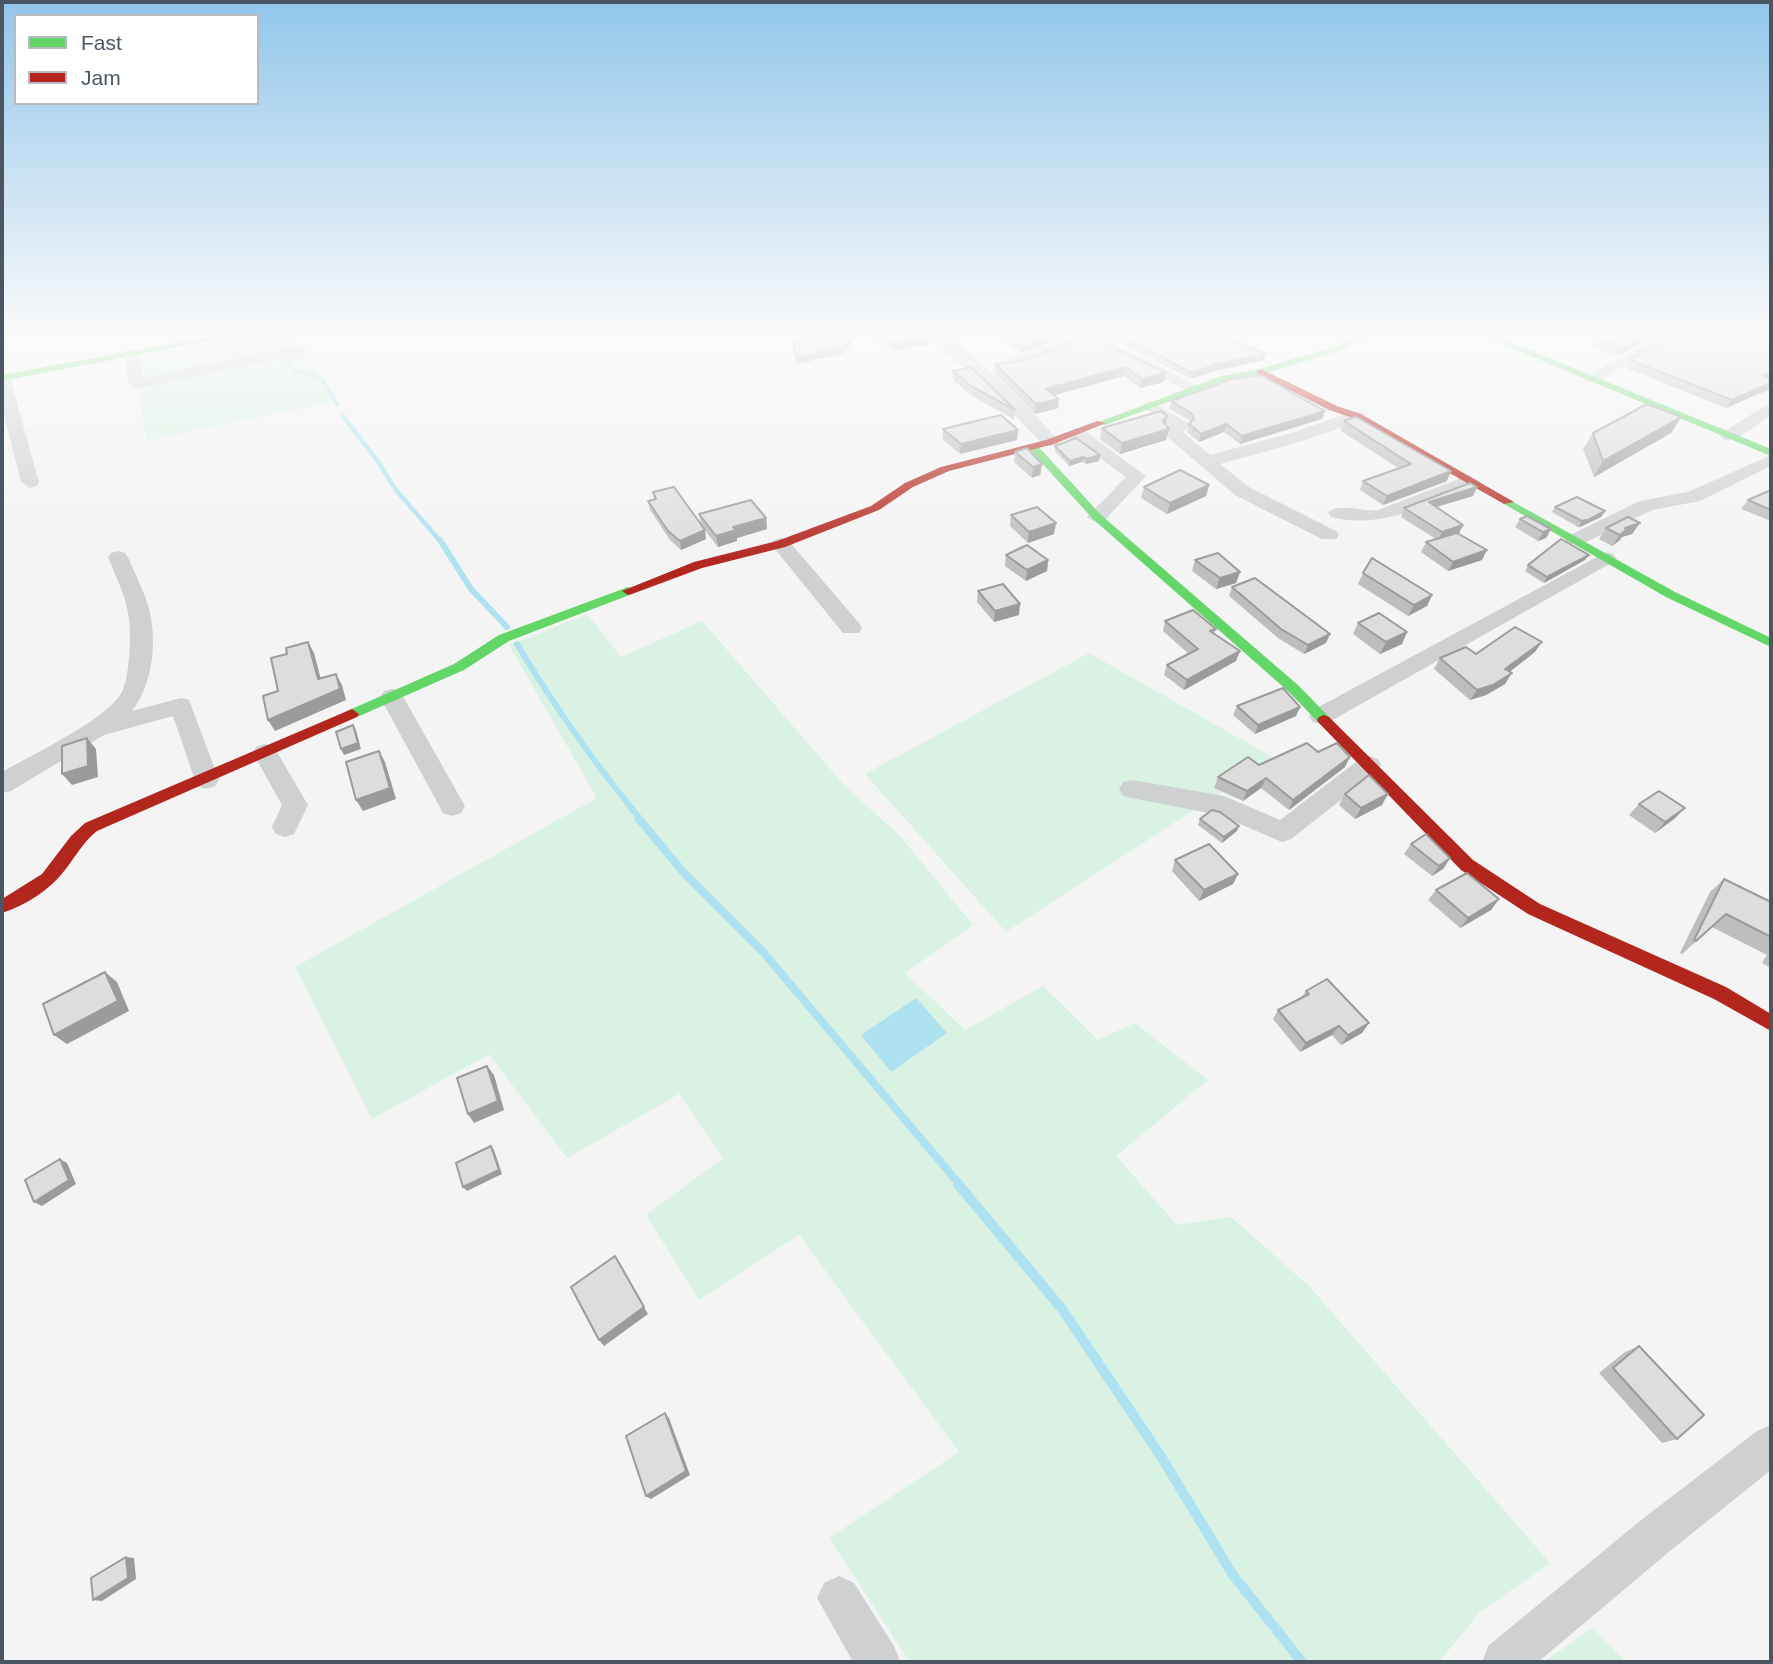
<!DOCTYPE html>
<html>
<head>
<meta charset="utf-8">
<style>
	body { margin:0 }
	#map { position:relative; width:1773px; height:1664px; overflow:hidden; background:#f4f4f4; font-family:Arial,sans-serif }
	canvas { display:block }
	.frame { position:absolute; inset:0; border:4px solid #4a5661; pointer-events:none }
	.legend { position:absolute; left:14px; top:14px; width:245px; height:91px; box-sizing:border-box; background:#fff; border:2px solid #b7bbc0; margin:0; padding:9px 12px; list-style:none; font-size:21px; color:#4a5661 }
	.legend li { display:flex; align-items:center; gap:14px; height:35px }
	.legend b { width:35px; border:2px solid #b7bbc0 }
</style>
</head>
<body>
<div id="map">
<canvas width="1773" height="1664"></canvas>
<div class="frame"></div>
<ul class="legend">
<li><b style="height:9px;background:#63d668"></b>Fast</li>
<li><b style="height:9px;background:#b3261e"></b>Jam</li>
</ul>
</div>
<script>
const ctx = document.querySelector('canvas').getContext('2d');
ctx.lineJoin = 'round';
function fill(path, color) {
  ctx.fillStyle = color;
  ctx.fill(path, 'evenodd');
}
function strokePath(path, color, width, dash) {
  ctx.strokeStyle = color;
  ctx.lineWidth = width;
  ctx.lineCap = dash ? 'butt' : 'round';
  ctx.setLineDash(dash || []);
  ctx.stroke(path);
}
const green = new Path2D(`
	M 285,329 L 290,329 L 335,401 L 146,441 L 135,358 Z
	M 587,614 L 621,657 L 702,621 L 844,785 L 900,836 L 973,925 L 905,973 L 965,1030 L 1043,986 L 1098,1040 L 1135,1023 L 1208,1080 L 1116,1156 L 1177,1225 L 1231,1217 L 1309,1286 L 1550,1563 L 1479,1613 L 1439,1662 L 910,1662 L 829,1538 L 959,1452 L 799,1235 L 699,1300 L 646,1215 L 723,1158 L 679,1094 L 567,1158 L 489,1054 L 372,1119 L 295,967 L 597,798 L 509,645 Z
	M 1089,653 L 1274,758 L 1006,932 L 865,774 Z
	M 1593,1628 L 1626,1662 L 1543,1662 Z`);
const water = new Path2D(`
	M 916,998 L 947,1033 L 891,1072 L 861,1035 Z`);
const streamFar3 = new Path2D(`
	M 270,333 L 295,371 L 321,378 L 337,404
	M 342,415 L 377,460 L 396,490 L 441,542`);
const streamFar2 = new Path2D(`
	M 440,540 L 471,589 L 507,627
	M 517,644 C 554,706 595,764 641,820`);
const streamFar1 = new Path2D(`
	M 639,819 L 684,873 L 763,952 L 960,1185`);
const stream = new Path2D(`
	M 958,1184 L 1062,1309 L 1160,1455 L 1233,1575 L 1302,1662`);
const street = new Path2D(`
	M 916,329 C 921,329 927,328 932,329 C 957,335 1042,419 1059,442 L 1056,446 L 1044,446 L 985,384 Z
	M 1066,329 L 1086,329 L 1204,389 L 1202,392 L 1190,392 L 1088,342 L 1022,366 L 1000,371 L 992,366 L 994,363 L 1076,336 Z
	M 1671,329 L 1690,329 L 1598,381 L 1586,381 L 1584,378 Z
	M 299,345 L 304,347 L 307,350 L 304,353 L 136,389 L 128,384 L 124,353 L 132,348 L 140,353 L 143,378 Z
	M 2,373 L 10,378 L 39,482 L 37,486 L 30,488 L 21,482 L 2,408 Z
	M 1149,401 L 1187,422 L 1190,426 L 1183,432 L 1210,455 L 1291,433 L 1351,412 L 1363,412 L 1365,416 L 1363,420 L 1303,441 L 1220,464 L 1249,487 L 1336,531 L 1339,535 L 1336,539 L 1322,539 L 1235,495 L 1166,436 L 1163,432 L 1169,426 L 1141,406 Z
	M 1771,402 L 1771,415 L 1735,440 L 1723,440 L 1720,436 L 1723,432 Z
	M 1076,428 L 1082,429 L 1146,476 L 1104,521 L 1097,523 L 1087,517 L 1126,477 L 1070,437 L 1067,433 Z
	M 1771,455 L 1771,466 L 1700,501 L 1652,510 L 1582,544 L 1568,544 L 1565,540 L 1568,536 L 1640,501 L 1688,492 Z
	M 1469,475 L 1478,481 L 1476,485 C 1426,504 1385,530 1331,517 L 1328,513 C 1338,502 1364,512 1378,510 Z
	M 781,538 L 788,540 L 859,623 L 862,628 L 859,633 L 843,633 L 771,544 L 774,540 Z
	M 118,551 L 125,553 L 128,557 C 135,575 146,594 150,613 C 157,645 152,685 132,711 L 181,698 L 189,700 L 219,780 L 215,786 L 206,789 L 197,786 L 173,716 L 104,735 L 11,791 L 2,793 L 2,772 C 30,756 108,719 122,692 C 130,675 132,631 128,613 C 125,594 115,575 108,557 L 111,553 Z
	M 1606,552 L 1613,554 L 1616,558 L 1613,562 L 1329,722 L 1321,724 L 1313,722 L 1309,716 L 1313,710 Z
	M 392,689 L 400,691 L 461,799 L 465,806 L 461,813 L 452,816 L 443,813 L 380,697 L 384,691 Z
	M 265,744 L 274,747 L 308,805 L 294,834 L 285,837 L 276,834 L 272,827 L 282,805 L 253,753 L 256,747 Z
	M 1369,756 L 1378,759 L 1381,765 L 1378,771 L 1291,839 L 1282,842 L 1219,815 L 1132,798 L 1123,796 L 1119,789 L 1123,782 L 1132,780 L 1224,796 L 1280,820 L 1360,759 Z
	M 1771,1425 L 1771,1470 L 1670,1551 L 1538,1662 L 1482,1662 L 1488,1646 L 1640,1521 L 1757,1431 Z
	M 839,1576 L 854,1583 L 894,1646 L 900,1662 L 853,1662 L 817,1598 L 824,1583 Z`);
const fast = new Path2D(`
	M 249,329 L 270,329 L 2,381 L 2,375 Z
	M 1371,329 L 1384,329 L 1338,351 L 1264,374 L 1226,381 L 1105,425 L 1096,423 L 1221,376 L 1260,369 L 1332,347 Z
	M 1465,329 L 1478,329 L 1771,449 L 1771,456 Z
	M 1029,445 L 1037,445 L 1101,515 L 1299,686 L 1329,717 L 1331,720 L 1329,723 L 1319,723 L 1289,692 L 1093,519 L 1029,449 Z
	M 1508,499 L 1675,592 L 1771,638 L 1771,647 L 1666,597 L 1504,504 L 1502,502 Z
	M 628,587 L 632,588 L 632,594 L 509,641 L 464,670 L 357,717 L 347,717 L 345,714 L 347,711 L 454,664 L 499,635 Z`);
const jam = new Path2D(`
	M 1261,369 L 1337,406 L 1361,414 L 1514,502 L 1504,504 L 1353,418 L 1329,410 L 1258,374 L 1256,372 Z
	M 1097,421 L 1106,423 L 1054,444 L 949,471 L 913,487 L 879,510 L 785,547 L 702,568 L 632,594 L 628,595 L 622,591 L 694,562 L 777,541 L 871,506 L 905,483 L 941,467 L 1046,440 Z
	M 352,709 L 359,714 L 357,717 L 97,831 C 83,842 76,856 65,870 C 50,890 26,905 2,913 L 2,899 L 42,874 L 71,836 L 85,823 Z
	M 1324,715 L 1329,717 L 1473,860 L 1540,904 L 1726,987 L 1771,1014 L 1771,1031 L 1714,999 L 1528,914 L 1461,870 L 1319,723 L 1317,720 L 1319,717 Z`);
const wall = new Path2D(`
	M 833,329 L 921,329 L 930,344 L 895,351 L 860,331 L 845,353 L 797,364 L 793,349 L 793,343 Z
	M 938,329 L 960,329 L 960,337 L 952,339 Z
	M 987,329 L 1071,329 L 1070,335 L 1021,353 Z
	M 1093,329 L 1203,329 L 1264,360 L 1215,371 L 1191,379 Z
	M 1610,329 L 1665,329 L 1618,356 L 1591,345 L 1595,337 Z
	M 1089,336 L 1164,382 L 1140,388 L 1124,376 L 1054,395 L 1058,408 L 1035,414 L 995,374 L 996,365 L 1024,360 Z
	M 1630,360 L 1770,378 L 1770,389 L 1726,408 L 1626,368 Z
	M 953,371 L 1015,410 L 1014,419 L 1013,419 L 971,395 L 953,380 Z
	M 1171,401 L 1325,411 L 1322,419 L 1240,444 L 1224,432 L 1199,442 L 1187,432 L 1189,424 L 1191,423 L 1189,420 L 1169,409 Z
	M 1167,416 L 1165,425 L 1166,440 L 1120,454 L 1100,439 L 1102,428 Z
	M 1681,417 L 1671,433 L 1594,477 L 1583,449 L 1593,433 Z
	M 1344,421 L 1447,481 L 1383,505 L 1360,490 L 1363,481 L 1398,468 L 1341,431 Z
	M 943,429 L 1018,430 L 1017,440 L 960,454 L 943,440 Z
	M 1055,446 L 1100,455 L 1099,461 L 1086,464 L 1082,462 L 1069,466 L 1055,451 Z
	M 1015,452 L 1042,464 L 1040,475 L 1032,478 L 1014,462 Z
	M 1209,485 L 1206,496 L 1167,514 L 1141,498 L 1144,487 Z
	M 1477,487 L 1473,496 L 1437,507 L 1463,525 L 1459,533 L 1482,560 L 1448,571 L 1421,552 L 1426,542 L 1436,539 L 1401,517 L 1404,508 Z
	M 1771,490 L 1771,521 L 1741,509 L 1748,500 Z
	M 653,492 L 701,525 L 699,514 L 766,518 L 767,529 L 737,538 L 737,541 L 718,547 L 703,528 L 706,539 L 681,550 L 670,540 L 650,510 L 648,501 L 654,499 Z
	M 1555,507 L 1605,511 L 1601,517 L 1580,527 L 1581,526 L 1578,527 L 1552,512 Z
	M 1011,515 L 1054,534 L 1028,543 L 1010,526 Z
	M 1520,519 L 1551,529 L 1546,538 L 1538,541 L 1515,527 Z
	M 1640,523 L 1632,534 L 1622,537 L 1620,540 L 1612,546 L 1599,539 L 1606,528 Z
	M 1006,555 L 1048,560 L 1047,571 L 1026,581 L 1005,566 Z
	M 1195,560 L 1240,572 L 1236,583 L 1216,589 L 1192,571 Z
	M 1585,560 L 1544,583 L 1525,571 L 1528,565 Z
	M 1363,573 L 1432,595 L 1427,606 L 1408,616 L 1358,584 Z
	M 1232,587 L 1326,643 L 1304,654 L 1278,638 L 1229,596 Z
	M 978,591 L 1019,615 L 994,622 L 977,602 Z
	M 1165,621 L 1216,629 L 1214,634 L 1236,661 L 1184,690 L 1164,675 L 1167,665 L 1189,654 L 1163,631 Z
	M 1358,623 L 1407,632 L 1402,644 L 1380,654 L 1353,634 Z
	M 1535,652 L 1509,672 L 1505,684 L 1486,695 L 1470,700 L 1434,669 L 1440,658 L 1476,654 Z
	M 1237,706 L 1300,707 L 1296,716 L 1255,734 L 1233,715 Z
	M 1318,752 L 1345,767 L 1289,810 L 1261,788 L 1243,801 L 1214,788 L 1218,777 L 1259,765 Z
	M 1345,794 L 1382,805 L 1355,819 L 1339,805 Z
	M 1639,804 L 1685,808 L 1674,819 L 1655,833 L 1629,815 Z
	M 1200,819 L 1237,831 L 1222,843 L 1198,825 Z
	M 1411,844 L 1450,858 L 1443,869 L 1432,876 L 1404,854 Z
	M 1175,860 L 1238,874 L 1233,884 L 1199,901 L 1172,871 Z
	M 1724,879 L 1771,902 L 1771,968 L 1762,963 L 1767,955 L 1712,927 L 1682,954 L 1680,953 L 1710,892 Z
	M 1436,890 L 1499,899 L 1491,910 L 1460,928 L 1428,900 Z
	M 1306,991 L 1369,1023 L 1362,1033 L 1341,1045 L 1332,1035 L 1300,1052 L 1273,1019 L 1278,1010 L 1301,998 Z
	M 1639,1346 L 1677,1439 L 1662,1443 L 1599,1373 L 1625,1352 Z`);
const shadedWall = new Path2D(`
	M 2,329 L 25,329 L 2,334 Z
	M 856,329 L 860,329 L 860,331 L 845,353 L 797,364 L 797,358 Z
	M 1069,329 L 1071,329 L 1070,335 L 1021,353 L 1022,347 Z
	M 1656,329 L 1665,329 L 1618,356 L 1623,348 Z
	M 960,330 L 960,337 L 952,339 L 952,332 Z
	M 930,337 L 930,344 L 895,351 L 895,344 Z
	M 1266,354 L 1264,360 L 1215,371 L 1191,379 L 1192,373 L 1217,364 Z
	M 1126,367 L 1124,376 L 1045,398 L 1046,389 Z
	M 1771,372 L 1771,378 L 1758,383 L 1763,376 Z
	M 1166,373 L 1164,382 L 1140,388 L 1142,379 Z
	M 1771,383 L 1770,389 L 1726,408 L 1732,400 Z
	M 1059,399 L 1058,408 L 1035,414 L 1036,404 Z
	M 1325,411 L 1322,419 L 1240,444 L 1242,436 Z
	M 1167,416 L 1165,426 L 1169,429 L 1166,440 L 1120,454 L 1122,443 L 1163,421 Z
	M 1681,417 L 1671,433 L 1594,477 L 1603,461 Z
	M 1226,424 L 1224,432 L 1199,442 L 1201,434 Z
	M 1018,430 L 1017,440 L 960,454 L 961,444 Z
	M 1100,455 L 1099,461 L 1086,464 L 1087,459 Z
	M 1083,457 L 1082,462 L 1069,466 L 1070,461 Z
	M 1042,464 L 1040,475 L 1032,478 L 1033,467 Z
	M 1451,471 L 1447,481 L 1383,505 L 1387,496 Z
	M 1209,485 L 1206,496 L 1167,514 L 1170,503 Z
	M 1477,487 L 1473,496 L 1425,510 L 1429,502 Z
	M 1605,511 L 1601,517 L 1580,527 L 1581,526 L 1578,527 L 1582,521 Z
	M 766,518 L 767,529 L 737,538 L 737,541 L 718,547 L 716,536 L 733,527 Z
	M 1056,523 L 1054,534 L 1028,543 L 1029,532 Z
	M 1640,523 L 1632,534 L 1622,537 L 1620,540 L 1612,546 L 1625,528 Z
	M 1463,525 L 1459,533 L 1438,540 L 1442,532 Z
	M 1551,529 L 1546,538 L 1538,541 L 1543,532 Z
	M 705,530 L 706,539 L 681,550 L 680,541 Z
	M 1487,550 L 1482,560 L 1448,571 L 1453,562 Z
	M 1589,555 L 1585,560 L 1544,583 L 1547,577 Z
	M 1048,560 L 1047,571 L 1026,581 L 1027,570 Z
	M 1240,572 L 1236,583 L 1216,589 L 1220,578 Z
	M 1432,595 L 1427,606 L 1408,616 L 1414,605 Z
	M 1020,604 L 1019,615 L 994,622 L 995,611 Z
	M 1407,632 L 1402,644 L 1380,654 L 1386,642 Z
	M 1330,634 L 1326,643 L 1304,654 L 1308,645 Z
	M 308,642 L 314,653 L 324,691 L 318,679 Z
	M 1542,642 L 1535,652 L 1499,680 L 1505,669 Z
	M 1240,651 L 1236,661 L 1184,690 L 1187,680 Z
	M 1512,673 L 1505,684 L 1486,695 L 1470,700 L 1477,690 Z
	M 336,674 L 342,685 L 346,700 L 275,731 L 268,720 Z
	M 1300,707 L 1296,716 L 1255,734 L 1258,725 Z
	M 353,725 L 356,730 L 361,749 L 344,755 L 341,749 Z
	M 87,738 L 96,749 L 98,777 L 72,785 L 62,774 Z
	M 379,751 L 385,762 L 396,799 L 363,811 L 356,800 Z
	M 1350,757 L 1345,767 L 1289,810 L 1293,800 Z
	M 1266,778 L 1261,788 L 1243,801 L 1247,791 Z
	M 1388,794 L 1382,805 L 1355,819 L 1361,808 Z
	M 1685,808 L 1674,819 L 1655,833 L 1665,822 Z
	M 1239,826 L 1237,831 L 1222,843 L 1224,837 Z
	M 1450,858 L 1443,869 L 1432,876 L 1439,866 Z
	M 1238,874 L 1233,884 L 1199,901 L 1204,890 Z
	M 1499,899 L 1491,910 L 1460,928 L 1468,918 Z
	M 105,972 L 117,982 L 129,1011 L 67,1044 L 54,1035 Z
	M 1369,1023 L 1362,1033 L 1341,1045 L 1348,1035 Z
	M 1339,1026 L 1332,1035 L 1300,1052 L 1306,1043 Z
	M 487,1066 L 494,1075 L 504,1110 L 474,1123 L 468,1114 Z
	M 491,1146 L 494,1150 L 502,1174 L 467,1191 L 463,1187 Z
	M 60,1159 L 67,1163 L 76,1184 L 42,1206 L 34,1202 Z
	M 615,1256 L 648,1314 L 604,1346 L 599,1340 Z
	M 665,1413 L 669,1418 L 690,1475 L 651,1499 L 646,1496 Z
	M 126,1557 L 134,1558 L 136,1579 L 102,1601 L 93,1600 Z`);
const building = new Path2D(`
	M 833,329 L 856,329 L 845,346 L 797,358 L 793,343 Z
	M 869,329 L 921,329 L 930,337 L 895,344 Z
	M 948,329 L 960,329 L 960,330 L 952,332 Z
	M 997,329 L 1069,329 L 1022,347 Z
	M 1107,329 L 1203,329 L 1266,354 L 1217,364 L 1192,373 Z
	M 1610,329 L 1656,329 L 1623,348 L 1595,337 Z
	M 1686,329 L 1771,329 L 1771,366 L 1769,367 L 1771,367 L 1771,372 L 1763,376 L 1771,379 L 1771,383 L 1732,400 L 1630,360 Z
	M 1089,336 L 1166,373 L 1142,379 L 1126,367 L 1046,389 L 1059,399 L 1036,404 L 996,365 L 1024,360 Z
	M 971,367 L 1015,410 L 971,386 L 953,371 Z
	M 1260,375 L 1325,411 L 1242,436 L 1226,424 L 1201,434 L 1189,424 L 1194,419 L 1191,413 L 1171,401 L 1232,379 Z
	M 1647,404 L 1681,417 L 1603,461 L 1593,433 Z
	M 1161,411 L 1167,416 L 1163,421 L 1169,429 L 1122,443 L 1102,428 Z
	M 1001,415 L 1018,430 L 961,444 L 943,429 Z
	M 1356,417 L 1451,471 L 1387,496 L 1363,481 L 1411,464 L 1344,421 Z
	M 1076,438 L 1100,455 L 1087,459 L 1083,457 L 1070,461 L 1055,446 Z
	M 1027,448 L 1042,464 L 1033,467 L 1015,452 Z
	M 1180,470 L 1209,485 L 1170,503 L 1144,487 Z
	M 1470,483 L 1477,487 L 1429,502 L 1463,525 L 1442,532 L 1404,508 Z
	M 674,487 L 705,530 L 680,541 L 668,531 L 648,501 L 656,499 L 653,492 Z
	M 1771,490 L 1771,510 L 1748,500 Z
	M 1577,497 L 1605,511 L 1584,522 L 1585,520 L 1582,521 L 1555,507 Z
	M 751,500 L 766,518 L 733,527 L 736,530 L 716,536 L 699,514 Z
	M 1037,507 L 1056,523 L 1029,532 L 1011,515 Z
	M 1527,516 L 1551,529 L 1543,532 L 1520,519 Z
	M 1628,517 L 1640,523 L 1625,528 L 1627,529 L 1620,535 L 1606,528 Z
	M 1457,533 L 1487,550 L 1453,562 L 1426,542 Z
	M 1561,539 L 1589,555 L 1547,577 L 1528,565 Z
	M 1027,545 L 1048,560 L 1027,570 L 1006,555 Z
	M 1218,553 L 1240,572 L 1220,578 L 1195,560 Z
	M 1372,558 L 1432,595 L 1414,605 L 1363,573 Z
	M 1255,578 L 1330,634 L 1308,645 L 1281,629 L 1232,587 Z
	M 1003,584 L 1020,604 L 995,611 L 978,591 Z
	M 1193,610 L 1216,629 L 1210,631 L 1240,651 L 1187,680 L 1167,665 L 1198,649 L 1165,621 Z
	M 1379,613 L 1407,632 L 1386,642 L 1358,623 Z
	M 1515,627 L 1542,642 L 1505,669 L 1512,673 L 1493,685 L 1477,690 L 1440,658 L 1466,647 L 1476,654 Z
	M 308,642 L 318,679 L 336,674 L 340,689 L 268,720 L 263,696 L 278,691 L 271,658 L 287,654 L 286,648 Z
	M 1283,688 L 1300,707 L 1258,725 L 1237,706 Z
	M 353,725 L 358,743 L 341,749 L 336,732 Z
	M 87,738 L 88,766 L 62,774 L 62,746 Z
	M 1307,743 L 1318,752 L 1337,743 L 1350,757 L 1293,800 L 1266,778 L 1247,791 L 1218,777 L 1248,757 L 1259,765 Z
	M 379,751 L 390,788 L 356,800 L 346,762 Z
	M 1369,775 L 1388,794 L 1361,808 L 1345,794 Z
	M 1659,791 L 1685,808 L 1665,822 L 1639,804 Z
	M 1212,810 L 1220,812 L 1239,826 L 1224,837 L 1200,819 Z
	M 1426,834 L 1450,858 L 1439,866 L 1411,844 Z
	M 1209,844 L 1238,874 L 1204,890 L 1175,860 Z
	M 1467,873 L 1499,899 L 1468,918 L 1436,890 Z
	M 1724,879 L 1771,902 L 1771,937 L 1726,914 L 1696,941 L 1694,940 Z
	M 105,972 L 118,1001 L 54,1035 L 43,1004 Z
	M 1327,979 L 1369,1023 L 1348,1035 L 1339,1026 L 1306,1043 L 1278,1010 L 1309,994 L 1306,991 Z
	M 487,1066 L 498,1101 L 468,1114 L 457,1078 Z
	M 491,1146 L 499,1170 L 463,1187 L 456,1163 Z
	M 60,1159 L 69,1180 L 34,1202 L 25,1180 Z
	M 615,1256 L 644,1307 L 599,1340 L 571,1287 Z
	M 1639,1346 L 1704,1415 L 1677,1439 L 1613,1368 Z
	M 665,1413 L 686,1471 L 646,1496 L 626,1436 Z
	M 126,1557 L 128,1578 L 93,1600 L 91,1578 Z`);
fill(green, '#d9f2e3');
fill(water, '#aee2f0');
strokePath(streamFar3, '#aee2f0', 4.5);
strokePath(streamFar2, '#aee2f0', 6);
strokePath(streamFar1, '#aee2f0', 8);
strokePath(stream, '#aee2f0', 10);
fill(street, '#ced0d2');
fill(fast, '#63d668');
fill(jam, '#b3261e');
fill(wall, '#bebebf');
fill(shadedWall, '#9b9b9b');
fill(building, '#ddddde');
strokePath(building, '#9b9b9b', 2);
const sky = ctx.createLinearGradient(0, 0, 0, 562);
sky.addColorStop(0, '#91c6eb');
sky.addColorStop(0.59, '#fafafa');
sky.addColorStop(1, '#fafafa00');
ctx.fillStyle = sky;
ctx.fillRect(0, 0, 1773, 562);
</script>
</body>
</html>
